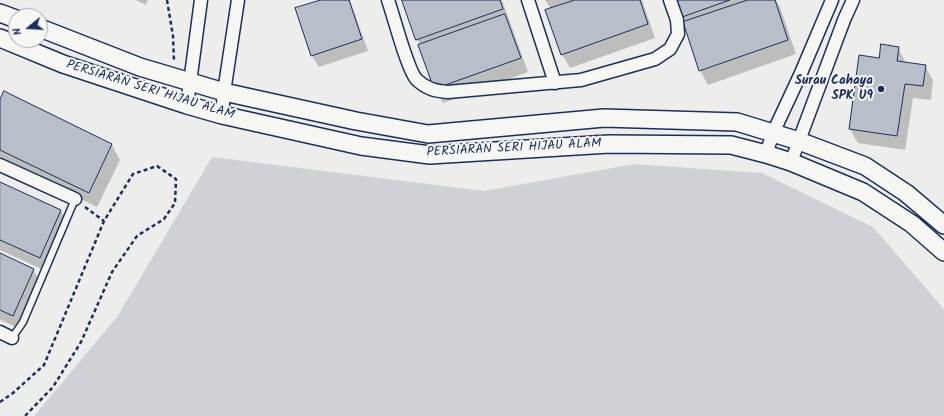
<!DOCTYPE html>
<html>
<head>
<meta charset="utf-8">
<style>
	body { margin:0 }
	#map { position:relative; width:944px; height:416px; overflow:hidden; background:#edeeec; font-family:Kalam,sans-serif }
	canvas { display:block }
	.north { position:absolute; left:8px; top:8px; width:40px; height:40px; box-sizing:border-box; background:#f6f6f2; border:1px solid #9ea6b7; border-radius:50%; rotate:252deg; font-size:11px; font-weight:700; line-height:16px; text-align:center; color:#1b2f5e }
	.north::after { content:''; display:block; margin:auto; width:14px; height:18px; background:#1b2f5e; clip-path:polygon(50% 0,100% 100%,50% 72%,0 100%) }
</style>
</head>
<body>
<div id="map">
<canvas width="944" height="416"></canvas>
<div class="north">N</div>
</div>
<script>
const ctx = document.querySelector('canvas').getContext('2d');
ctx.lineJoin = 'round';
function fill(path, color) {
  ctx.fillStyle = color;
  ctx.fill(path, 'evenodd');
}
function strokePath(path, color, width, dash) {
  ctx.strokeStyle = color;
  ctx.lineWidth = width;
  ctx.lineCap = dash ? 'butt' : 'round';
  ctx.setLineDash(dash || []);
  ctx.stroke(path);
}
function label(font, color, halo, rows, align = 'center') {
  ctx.font = font + ' Kalam,sans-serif';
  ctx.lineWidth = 4;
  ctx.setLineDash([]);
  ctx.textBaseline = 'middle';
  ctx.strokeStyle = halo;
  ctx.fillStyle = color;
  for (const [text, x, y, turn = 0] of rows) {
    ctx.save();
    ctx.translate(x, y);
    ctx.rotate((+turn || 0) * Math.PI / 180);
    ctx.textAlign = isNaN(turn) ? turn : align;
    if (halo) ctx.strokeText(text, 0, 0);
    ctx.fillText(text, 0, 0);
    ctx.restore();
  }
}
const green = new Path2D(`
	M 212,157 L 484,191 L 634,164 L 762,173 L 873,227 L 944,309 L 944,416 L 34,416 L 117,317 Z`);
const shadow = new Path2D(`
	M 136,0 L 148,0 L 146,5 Z
	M 324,0 L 350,0 L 368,51 L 319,67 L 312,56 L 297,9 Z
	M 403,0 L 502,0 L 528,72 L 443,103 L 435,88 L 420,45 L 417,39 Z
	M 545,0 L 642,0 L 655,38 L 570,68 L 562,54 L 551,9 Z
	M 677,0 L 776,0 L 780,7 L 796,54 L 708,85 L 700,70 L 686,22 Z
	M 898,48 L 906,63 L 925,66 L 933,80 L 931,100 L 913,98 L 905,150 L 858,143 L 850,129 L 880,59 Z
	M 5,93 L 112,145 L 120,160 L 97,207 L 0,159 L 0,100 Z
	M 0,183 L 61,211 L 69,225 L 48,272 L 0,250 Z
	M 0,254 L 33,270 L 42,284 L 21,329 L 0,320 Z`);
const building = new Path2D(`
	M 321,0 L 349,0 L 362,39 L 311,56 L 295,8 Z
	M 402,0 L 500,0 L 503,9 L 416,40 Z
	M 575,0 L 640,0 L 648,24 L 561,55 L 545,10 Z
	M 675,0 L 730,0 L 682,17 Z
	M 748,0 L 775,0 L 788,40 L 699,71 L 683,22 Z
	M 505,14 L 521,58 L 434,89 L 418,45 Z
	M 881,44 L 899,47 L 897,61 L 926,65 L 923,86 L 905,84 L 897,136 L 849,129 L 859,55 L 879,58 Z
	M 4,91 L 112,144 L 89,193 L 0,150 L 0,100 Z
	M 0,182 L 61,210 L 40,258 L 0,240 Z
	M 0,253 L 34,269 L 13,316 L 0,310 Z`);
const path = new Path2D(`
	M 167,0 L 173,36 L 174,61
	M 85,207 L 104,221
	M 0,402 L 13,393 L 44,365 L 104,221 L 133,174 L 157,166 L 176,179 L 175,203 L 164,219 L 137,236 L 112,272 L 81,342 L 53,387 L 25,416`);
const lane = new Path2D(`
	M 12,338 L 23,322 L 75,199`);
const street = new Path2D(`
	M 388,0 C 393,14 408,72 417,80 C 427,89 435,91 448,92 L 581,80 L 655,59 L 670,49 L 678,34 L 677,20 L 670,0
	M 528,0 L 555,83
	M 187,105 L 201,0
	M 222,115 L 224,92 L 238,0
	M 766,154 L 773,133 L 801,73 L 832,0
	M 791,162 L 844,20 L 853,0
	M 0,165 L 75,199
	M 0,332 L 12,338`);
const secondary = new Path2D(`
	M 0,13 L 16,19
	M 40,28 L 140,67 L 224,92 L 356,121 L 428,134 L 604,118 L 737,122 L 799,141 L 865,166 L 906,193 L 944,225
	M 0,38 L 63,64 L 187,105 L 222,115 L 361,146 L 430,155 L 609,144 L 731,145 L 766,154 L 791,162 L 863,192 L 912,224 L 944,252`);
const markers = [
	[881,89,4,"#1b2f5e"]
];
const poiNames = [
	["Surau Cahaya",873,82],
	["SPK U9",873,97]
];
const streetNames = [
	["PERSIARAN SERI HIJAU ALAM",150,91,17],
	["PERSIARAN SERI HIJAU ALAM",514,149,-3]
];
fill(green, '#ced2d7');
fill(shadow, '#0003');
fill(building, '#b9bfc8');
strokePath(building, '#1b2f5e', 1);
strokePath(lane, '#1b2f5e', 9);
strokePath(street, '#1b2f5e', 15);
strokePath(secondary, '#1b2f5e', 20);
strokePath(path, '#1b2f5e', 2.5, [4, 3]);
strokePath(lane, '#f6f6f2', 6);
strokePath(street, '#f6f6f2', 12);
strokePath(secondary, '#f6f6f2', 17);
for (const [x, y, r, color] of markers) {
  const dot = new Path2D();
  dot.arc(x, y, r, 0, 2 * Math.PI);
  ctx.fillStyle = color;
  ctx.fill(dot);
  strokePath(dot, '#f6f6f2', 1.5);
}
label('bold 13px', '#1b2f5e', '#f6f6f2', poiNames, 'right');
label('13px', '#1b2f5e', '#f6f6f2', streetNames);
</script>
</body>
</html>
